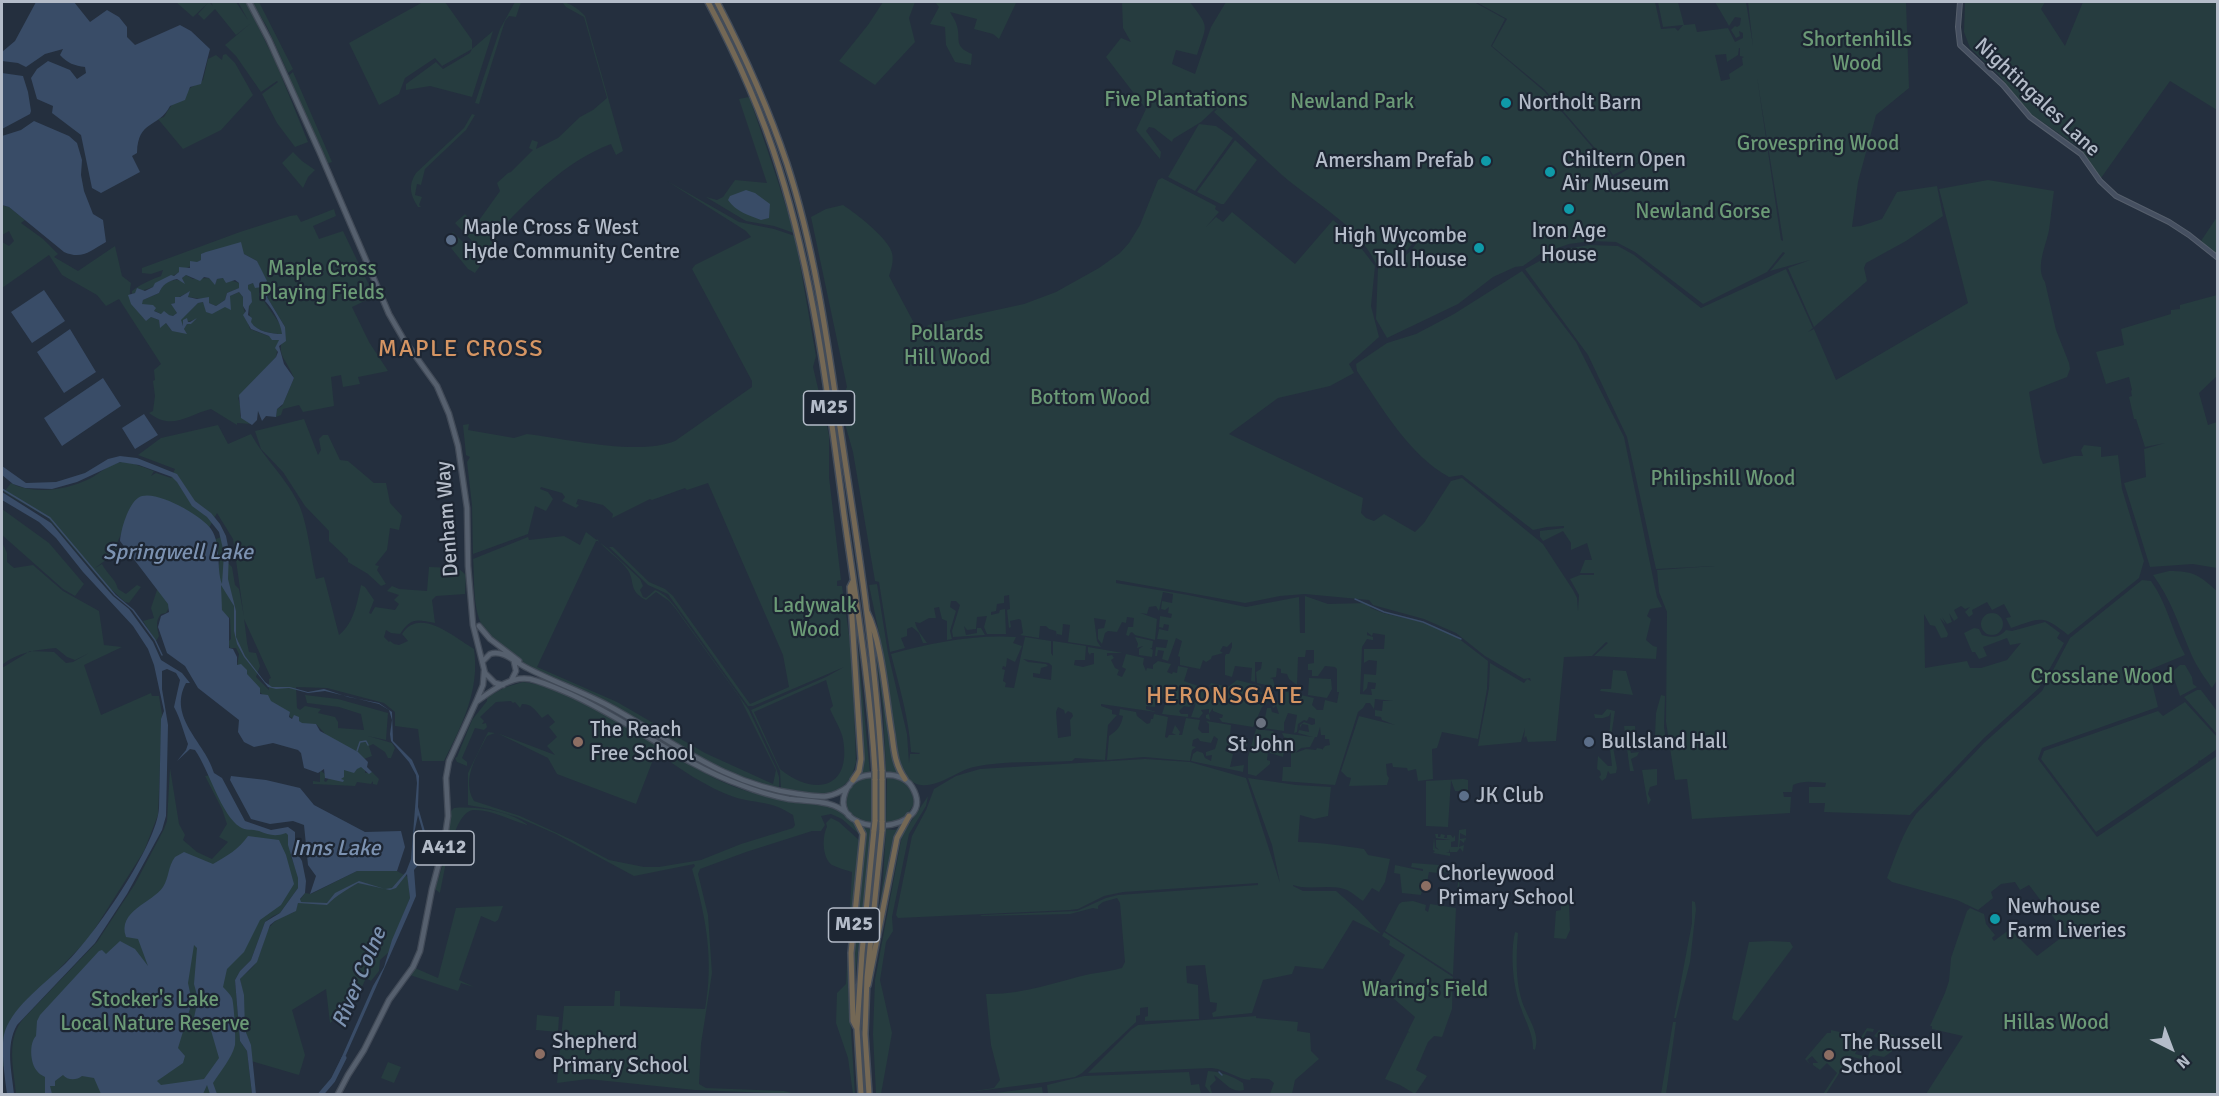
<!DOCTYPE html>
<html>
<head>
<meta charset="utf-8">
<style>
	body { margin:0 }
	#map { position:relative; width:2219px; height:1096px; overflow:hidden; background:#242f3e; font-family:Signika,sans-serif }
	canvas { display:block }
	.frame { position:absolute; inset:0; border:3px solid #b4bcc9; pointer-events:none }
	.north { position:absolute; left:2141px; top:1018px; width:60px; height:60px; -webkit-text-stroke:4px #1d2633; paint-order:stroke; rotate:138deg; font-size:16px; font-weight:700; line-height:24px; text-align:center; color:#b4bcc9 }
	.north::after { content:''; display:block; margin:auto; width:21px; height:27px; background:#b4bcc9; clip-path:polygon(50% 0,100% 100%,50% 72%,0 100%) }
</style>
</head>
<body>
<div id="map">
<canvas width="2219" height="1096"></canvas>
<div class="frame"></div>
<div class="north">N</div>
</div>
<script>
const ctx = document.querySelector('canvas').getContext('2d');
ctx.lineJoin = 'round';
function fill(path, color) {
  ctx.fillStyle = color;
  ctx.fill(path, 'evenodd');
}
function strokePath(path, color, width, dash) {
  ctx.strokeStyle = color;
  ctx.lineWidth = width;
  ctx.lineCap = dash ? 'butt' : 'round';
  ctx.setLineDash(dash || []);
  ctx.stroke(path);
}
function label(font, color, halo, rows, align = 'center') {
  ctx.font = font + ' Signika,sans-serif';
  ctx.lineWidth = 4.5;
  ctx.setLineDash([]);
  ctx.textBaseline = 'middle';
  ctx.strokeStyle = halo;
  ctx.fillStyle = color;
  for (const [text, x, y, turn = 0] of rows) {
    ctx.save();
    ctx.translate(x, y);
    ctx.rotate((+turn || 0) * Math.PI / 180);
    ctx.textAlign = isNaN(turn) ? turn : align;
    if (halo) ctx.strokeText(text, 0, 0);
    ctx.fillText(text, 0, 0);
    ctx.restore();
  }
}
const green = new Path2D(`
	M 176,2 L 209,2 L 213,6 L 211,2 L 236,2 L 248,20 L 238,2 L 246,2 L 276,63 L 308,142 L 295,147 L 277,123 L 262,94 L 278,82 L 277,81 L 261,92 L 236,56 L 225,45 L 251,23 L 236,35 L 215,9 L 204,20 L 198,14 L 208,3 L 193,17 Z
	M 252,2 L 259,2 L 293,69 L 288,73 L 267,27 Z
	M 423,2 L 445,2 L 472,40 L 472,49 L 493,31 L 472,97 L 430,86 L 406,90 L 406,84 L 436,62 L 443,69 L 470,53 L 472,49 L 442,66 L 435,58 L 405,78 L 399,94 L 379,105 L 349,43 Z
	M 515,2 L 521,2 L 516,17 L 509,16 L 505,21 L 479,104 L 475,103 L 500,29 Z
	M 562,2 C 570,2 582,12 585,16 L 623,151 L 616,155 L 611,144 C 563,162 528,201 493,237 L 498,240 L 475,273 L 468,269 L 451,248 L 458,242 L 452,233 L 453,232 L 467,246 L 472,241 L 455,223 L 465,214 L 475,226 L 500,191 L 497,183 L 508,173 L 511,172 L 533,150 L 529,148 L 532,140 L 538,142 L 536,149 L 558,138 L 580,117 L 593,110 L 607,98 L 584,17 L 566,7 Z
	M 883,2 L 915,2 L 909,18 L 915,42 L 875,85 L 839,61 L 868,25 Z
	M 935,2 L 1013,2 L 1016,3 L 999,39 L 993,34 L 974,29 L 977,19 L 950,12 C 952,16 956,21 957,26 C 961,40 953,46 972,54 L 971,65 L 955,62 L 946,45 L 945,27 L 930,24 L 939,7 Z
	M 1122,2 L 1190,2 C 1210,29 1207,23 1197,55 L 1176,50 L 1172,64 L 1195,74 L 1211,27 L 1226,2 L 1474,2 L 1505,19 L 1491,46 L 1544,91 L 1599,155 L 1613,178 L 1645,159 L 1613,175 L 1600,154 L 1545,90 L 1492,46 L 1507,19 L 1476,2 L 1655,2 L 1661,29 L 1675,28 L 1678,31 L 1683,25 L 1663,27 L 1658,2 L 1678,2 L 1684,25 L 1695,24 L 1697,32 L 1728,28 L 1735,42 L 1743,38 L 1743,33 L 1739,31 L 1740,36 L 1736,38 L 1731,30 L 1735,26 L 1737,27 L 1740,25 L 1741,18 L 1735,17 L 1729,26 L 1715,2 L 1746,2 L 1753,46 L 1748,2 L 1906,2 L 1909,88 L 1876,115 L 1858,182 L 1852,227 L 1861,226 L 1882,219 L 1897,192 L 1937,186 L 1943,216 L 1906,241 L 1866,263 L 1864,268 L 1867,281 L 1814,327 L 1788,268 L 1810,260 L 1770,271 L 1785,253 L 1783,252 L 1767,272 L 1703,304 L 1635,252 L 1616,242 L 1591,241 L 1569,244 L 1540,254 L 1523,266 L 1515,267 L 1493,277 L 1458,304 L 1387,338 L 1376,319 L 1378,267 C 1402,264 1410,253 1423,234 L 1429,236 L 1421,231 C 1410,249 1399,262 1377,266 C 1359,225 1314,203 1282,175 C 1259,154 1237,133 1214,112 L 1217,109 L 1216,108 L 1201,122 L 1173,139 L 1172,142 L 1154,128 L 1149,127 L 1146,131 L 1161,152 L 1160,159 L 1136,130 L 1146,109 L 1106,57 L 1121,38 L 1131,42 L 1123,28 ZM 1739,48 L 1740,48 L 1740,56 L 1744,57 L 1742,58 L 1743,65 L 1729,74 L 1730,79 L 1721,81 L 1715,55 L 1726,54 L 1727,62 L 1738,55 ZM 1757,77 L 1783,240 L 1783,241 L 1781,240 Z
	M 1965,2 L 2045,2 L 2041,9 L 2065,46 L 2083,2 L 2217,2 L 2217,110 L 2170,81 L 2101,178 L 2080,148 L 2028,112 L 1998,74 L 1970,48 L 1964,32 Z
	M 226,54 L 235,63 L 253,95 L 221,130 L 183,149 L 158,119 L 164,117 C 173,100 187,89 203,80 L 208,59 L 216,55 L 222,60 L 223,55 Z
	M 293,72 L 332,162 L 326,164 L 287,77 Z
	M 749,97 C 765,142 780,186 794,233 L 774,226 L 746,221 L 706,197 L 717,200 L 723,197 L 735,180 L 767,183 L 739,99 Z
	M 472,114 L 475,115 L 466,130 L 425,169 L 421,185 L 417,184 L 415,195 L 422,197 L 419,205 L 421,207 L 418,207 C 410,195 408,185 416,173 L 464,128 Z
	M 1199,124 L 1216,126 L 1233,138 L 1195,191 L 1168,177 Z
	M 1235,140 L 1257,160 L 1224,204 L 1221,204 L 1197,192 Z
	M 293,152 L 302,161 L 315,170 L 308,177 L 303,188 L 282,163 Z
	M 1162,178 L 1216,206 L 1215,209 L 1219,212 L 1206,227 L 1216,217 L 1223,222 L 1232,212 L 1295,264 L 1333,220 L 1351,235 L 1375,266 L 1371,306 L 1379,337 L 1349,364 L 1354,373 L 1330,386 L 1278,398 L 1229,434 L 1363,498 L 1361,513 L 1366,518 L 1374,521 L 1384,514 L 1415,532 L 1424,523 L 1451,481 L 1462,478 L 1543,544 L 1573,590 L 1577,598 L 1578,611 L 1579,595 L 1570,579 L 1580,575 L 1594,575 L 1594,573 L 1580,573 L 1585,560 L 1592,560 L 1587,543 L 1571,550 L 1571,543 L 1563,531 L 1543,541 L 1540,537 L 1540,531 L 1564,528 L 1564,526 L 1547,527 L 1533,530 L 1462,475 L 1449,477 C 1409,455 1383,409 1357,371 L 1356,364 L 1387,343 L 1416,334 L 1454,314 L 1522,271 L 1576,342 L 1624,437 L 1657,597 L 1662,607 L 1650,609 L 1647,616 L 1651,619 L 1646,640 L 1653,646 L 1657,647 L 1656,659 L 1594,656 L 1608,643 L 1606,642 L 1592,656 L 1564,657 L 1556,741 L 1528,742 L 1526,736 L 1524,738 L 1525,728 L 1521,742 L 1478,746 L 1489,688 L 1490,663 L 1524,683 L 1527,679 L 1531,681 L 1530,678 L 1524,679 L 1485,656 L 1456,633 L 1424,619 L 1373,605 L 1369,600 L 1305,594 L 1280,596 L 1245,603 L 1116,580 L 1116,583 L 1188,595 L 1246,607 L 1299,597 L 1300,633 L 1305,633 L 1305,596 L 1328,604 L 1367,603 L 1371,608 L 1383,613 L 1422,622 L 1454,635 L 1488,661 L 1487,689 L 1478,739 L 1442,732 L 1437,748 L 1432,749 L 1433,779 L 1418,781 L 1416,769 L 1408,771 L 1407,768 L 1393,767 L 1392,763 L 1386,764 L 1387,775 L 1389,778 L 1387,785 L 1349,786 L 1351,778 L 1347,777 L 1341,771 L 1359,716 L 1395,725 L 1382,720 L 1381,717 L 1375,716 L 1375,710 L 1382,711 L 1383,701 L 1393,701 L 1375,699 L 1374,709 L 1370,703 L 1366,703 L 1363,708 L 1358,712 L 1335,785 L 1282,781 L 1283,767 L 1291,767 L 1291,752 L 1284,751 L 1283,757 L 1270,753 L 1264,747 L 1268,751 L 1267,760 L 1270,761 L 1270,764 L 1256,776 L 1248,774 L 1248,757 L 1256,729 L 1273,731 L 1276,735 L 1274,743 L 1277,744 L 1285,739 L 1282,733 L 1313,737 L 1298,733 L 1299,730 L 1309,732 L 1308,725 L 1302,724 L 1300,728 L 1300,725 L 1304,722 L 1312,725 L 1315,724 L 1315,719 L 1309,717 L 1307,721 L 1304,720 L 1298,724 L 1297,732 L 1294,733 L 1297,715 L 1288,713 L 1284,723 L 1284,731 L 1263,728 L 1267,708 L 1271,708 L 1272,712 L 1279,714 L 1276,705 L 1274,708 L 1272,707 L 1277,702 L 1281,702 L 1283,691 L 1314,698 L 1312,705 L 1317,710 L 1323,710 L 1325,700 L 1337,703 L 1339,692 L 1337,692 L 1337,669 L 1335,667 L 1325,666 L 1318,676 L 1312,676 L 1312,670 L 1308,670 L 1308,664 L 1314,663 L 1314,650 L 1306,650 L 1305,657 L 1298,657 L 1297,685 L 1289,679 L 1287,674 L 1281,673 L 1281,669 L 1277,668 L 1276,677 L 1270,678 L 1273,679 L 1275,687 L 1270,687 L 1268,691 L 1266,685 L 1257,683 L 1256,672 L 1261,669 L 1262,662 L 1255,662 L 1255,682 L 1251,681 L 1252,668 L 1235,666 L 1232,677 L 1225,675 L 1225,656 L 1226,654 L 1229,654 L 1232,647 L 1232,642 L 1227,647 L 1223,646 L 1220,651 L 1223,653 L 1212,656 L 1211,659 L 1206,662 L 1203,660 L 1200,669 L 1180,665 L 1180,657 L 1178,656 L 1182,641 L 1176,638 L 1168,661 L 1162,659 L 1164,651 L 1158,650 L 1157,656 L 1155,656 L 1156,647 L 1166,648 L 1168,640 L 1157,639 L 1159,629 L 1168,631 L 1169,625 L 1164,624 L 1163,628 L 1159,627 L 1160,616 L 1171,618 L 1172,614 L 1168,613 L 1169,607 L 1165,610 L 1161,609 L 1162,601 L 1172,603 L 1173,594 L 1163,592 L 1159,611 L 1156,606 L 1149,607 L 1147,614 L 1140,613 L 1157,619 L 1155,640 L 1135,635 L 1132,632 L 1130,633 L 1129,636 L 1126,635 L 1128,627 L 1133,627 L 1134,618 L 1127,617 L 1126,623 L 1122,622 L 1117,632 L 1108,631 L 1105,633 L 1102,644 L 1098,639 L 1098,629 L 1104,628 L 1106,620 L 1094,618 L 1097,641 L 1101,647 L 1068,642 L 1070,625 L 1063,624 L 1062,635 L 1057,634 L 1057,637 L 1056,631 L 1049,629 L 1046,626 L 1040,626 L 1039,638 L 1020,635 L 1023,633 L 1021,620 L 1019,619 L 1010,621 L 1011,627 L 1009,628 L 1007,610 L 1010,609 L 1009,595 L 1004,596 L 1004,603 L 997,604 L 996,611 L 991,612 L 991,615 L 999,613 L 1000,610 L 1005,609 L 1006,634 L 987,634 L 984,627 L 987,616 L 977,617 L 976,629 L 967,630 L 964,626 L 966,635 L 977,633 L 977,628 L 981,628 L 985,635 L 953,637 L 952,631 L 960,605 L 956,601 L 951,601 L 950,607 L 956,611 L 950,631 L 952,639 L 947,640 L 947,621 L 942,619 L 939,607 L 934,608 L 936,618 L 929,618 L 920,623 L 915,622 C 917,631 922,635 927,643 L 923,643 L 919,633 L 912,627 L 907,629 L 907,636 L 901,638 L 905,648 L 890,652 L 879,582 L 875,581 L 853,452 L 845,424 L 842,398 L 847,387 L 811,217 L 826,209 L 843,205 C 858,215 881,233 890,248 C 895,257 892,267 889,276 L 914,323 L 926,328 L 928,325 L 1024,304 L 1056,292 L 1099,268 L 1120,253 L 1129,243 L 1140,225 L 1158,180 ZM 1367,632 L 1372,636 L 1373,633 L 1385,635 L 1384,649 L 1364,649 L 1364,663 L 1369,660 L 1377,661 L 1376,675 L 1364,674 L 1363,692 L 1367,688 L 1368,682 L 1376,683 L 1375,689 L 1371,689 L 1372,695 L 1360,694 L 1362,647 L 1367,639 L 1377,641 L 1373,640 L 1373,637 L 1367,635 ZM 1320,727 L 1321,735 L 1325,735 L 1325,739 L 1329,739 L 1330,745 L 1325,746 L 1322,750 L 1322,754 L 1322,749 L 1317,748 L 1316,750 L 1306,749 L 1295,753 L 1301,748 L 1310,747 L 1315,737 L 1317,737 Z
	M 1988,180 L 2054,191 C 2052,204 2051,217 2049,230 C 2046,246 2035,267 2045,282 L 2056,330 L 2069,363 L 2070,369 L 2067,377 L 2029,392 L 2040,457 L 2043,464 L 2074,456 L 2083,456 L 2081,450 L 2084,445 L 2101,447 L 2101,457 L 2118,455 L 2122,489 L 2144,561 L 2139,578 L 2068,635 C 2042,614 2042,618 2011,628 L 2006,618 L 2011,617 L 2004,604 L 1992,610 L 1987,602 L 1972,610 L 1973,614 L 1969,617 L 1965,612 L 1970,607 L 1965,609 L 1961,606 L 1954,610 L 1958,618 L 1954,621 L 1949,613 L 1952,622 L 1947,624 L 1942,617 L 1946,625 L 1940,618 L 1948,634 L 1947,637 L 1941,638 L 1935,626 L 1930,625 L 1924,614 L 1925,668 L 1967,661 L 1970,668 L 1981,668 L 2007,660 L 2021,643 L 2010,645 L 2007,638 L 1983,647 L 1987,656 L 1979,659 L 1975,652 L 1972,652 L 1964,633 L 1974,628 L 1979,629 L 1982,635 C 1992,638 1999,638 2006,630 L 2012,631 L 2045,622 L 2060,633 L 2057,638 L 2064,643 L 2039,688 L 1984,738 L 1910,815 L 1824,812 L 1825,803 L 1809,803 L 1809,787 L 1825,787 L 1826,783 C 1814,782 1803,780 1793,785 L 1792,792 L 1783,792 L 1784,797 L 1791,797 L 1790,813 L 1692,819 L 1687,779 L 1675,780 L 1666,722 L 1667,612 L 1659,592 L 1657,570 L 1715,566 L 1656,569 L 1627,437 L 1588,355 L 1525,269 L 1547,257 L 1570,248 L 1590,245 L 1618,246 L 1634,255 L 1701,308 L 1786,269 L 1813,328 L 1808,332 L 1814,329 L 1836,380 L 1968,303 L 1939,189 Z
	M 667,181 L 739,222 L 774,229 L 795,236 L 816,356 L 813,367 L 829,435 L 829,477 L 841,580 L 837,581 L 837,586 L 842,586 L 852,656 L 856,762 L 851,779 L 837,791 L 827,796 L 781,789 L 780,771 L 751,710 L 826,677 L 844,667 L 753,706 L 748,706 L 668,594 L 648,585 L 609,547 L 613,547 L 649,582 L 665,589 L 673,596 L 750,704 L 789,687 L 783,655 L 708,483 L 687,490 L 685,488 L 652,500 L 650,499 L 612,518 L 613,514 L 603,505 L 578,499 L 576,504 L 579,505 L 576,508 L 562,501 L 565,497 L 562,493 L 541,487 L 540,489 L 548,492 L 553,499 L 546,511 L 535,506 L 528,534 L 473,554 L 472,505 L 467,462 L 470,457 L 466,455 L 463,425 L 469,424 L 468,430 L 514,438 L 527,434 C 567,439 639,456 675,441 L 752,387 L 752,381 L 692,269 L 695,265 L 751,237 L 746,231 ZM 826,680 L 833,706 L 830,709 C 834,719 841,729 843,739 C 852,789 814,797 780,769 L 754,712 Z
	M 2,205 L 9,207 L 25,220 L 21,223 L 43,239 L 58,254 L 54,257 L 78,271 L 115,246 L 122,276 L 131,283 C 127,303 134,305 146,320 L 151,317 L 159,320 L 160,327 L 166,323 L 172,331 L 184,329 L 187,324 L 191,324 L 193,320 L 187,322 L 184,328 L 180,320 L 198,303 L 203,302 L 212,314 L 230,296 L 239,292 L 243,297 L 243,306 L 250,329 L 279,340 L 276,357 L 238,398 L 241,407 L 240,416 L 251,424 L 237,423 L 237,425 L 211,409 C 187,415 172,431 149,413 L 153,411 L 155,396 L 153,381 L 155,380 L 154,370 L 161,364 L 119,299 L 106,306 L 97,295 L 62,275 L 49,255 L 2,288 L 2,242 L 9,246 L 14,241 L 9,231 L 2,235 Z
	M 334,209 L 336,216 L 313,226 L 319,239 L 343,231 L 372,291 L 370,292 L 373,297 L 352,307 L 369,342 L 388,371 L 358,377 L 360,384 L 343,387 L 341,375 L 331,377 L 334,406 L 303,412 L 299,405 L 283,409 L 281,415 L 276,417 L 277,409 L 282,406 L 294,378 C 283,352 276,359 285,327 L 267,297 L 269,293 L 257,261 L 244,254 L 201,260 L 153,287 L 132,294 L 132,291 C 141,284 150,280 161,276 L 163,270 L 151,274 L 142,273 L 142,268 L 240,232 L 290,216 L 297,215 L 301,222 Z
	M 2217,217 L 2218,255 L 2217,255 L 2201,241 Z
	M 186,275 L 193,279 L 209,278 L 215,284 L 217,279 L 223,278 L 239,283 L 239,288 L 227,293 L 225,300 L 216,306 L 209,303 L 209,300 L 188,297 L 189,292 L 179,297 L 175,303 L 172,304 L 177,313 L 173,316 L 161,314 L 141,304 L 143,300 L 159,293 C 163,282 173,277 184,282 L 182,278 Z
	M 253,283 L 262,287 L 264,291 L 261,297 L 282,327 L 283,334 C 272,334 257,332 250,322 L 248,289 L 248,285 Z
	M 2217,295 L 2217,376 L 2199,393 L 2208,425 L 2217,422 L 2217,568 L 2193,564 L 2150,567 L 2124,483 L 2146,477 L 2144,449 L 2165,443 L 2145,447 L 2136,419 L 2134,419 L 2129,397 L 2132,396 L 2131,391 L 2132,390 L 2129,377 L 2106,384 L 2096,352 L 2124,345 L 2121,329 L 2171,314 L 2171,310 L 2180,309 L 2180,305 Z
	M 304,419 L 318,455 L 321,450 L 319,439 L 323,435 L 328,435 L 340,460 L 348,461 L 374,483 L 386,483 L 390,503 L 402,516 L 399,530 L 390,528 L 387,550 L 375,565 L 379,566 L 377,570 L 386,584 L 381,586 L 368,574 L 348,562 L 348,559 L 329,541 L 329,531 L 305,506 L 283,472 L 261,449 L 255,431 Z
	M 218,425 L 228,444 L 251,434 C 265,460 288,479 300,507 C 308,527 311,558 316,579 L 324,577 L 339,635 C 354,623 357,603 361,585 L 365,587 L 374,600 L 369,613 L 371,614 L 375,607 L 395,610 L 399,604 L 394,600 L 399,595 L 387,591 L 392,586 L 399,589 L 427,591 L 429,567 L 458,568 L 466,575 L 465,594 L 436,596 L 432,600 L 435,623 C 415,619 411,618 400,634 L 391,633 L 386,630 L 384,637 L 389,642 L 390,641 L 394,644 L 399,645 L 408,641 L 402,634 C 420,606 455,638 474,649 C 480,690 462,725 444,761 L 422,761 L 418,729 L 395,726 L 395,712 L 384,703 L 327,688 L 296,687 L 297,708 L 300,710 L 305,706 L 321,709 L 318,713 L 335,717 L 338,722 L 338,728 L 364,730 L 361,714 L 339,707 L 307,703 L 305,695 L 338,699 L 388,713 L 386,740 L 368,736 L 392,743 L 395,748 L 391,758 L 388,758 L 385,752 L 373,744 L 369,746 L 372,756 L 364,759 L 327,736 L 316,724 L 302,724 L 294,716 L 293,718 L 290,717 L 289,712 C 264,702 255,685 237,667 L 239,654 L 236,648 L 230,648 L 228,642 L 231,639 L 230,618 L 222,613 L 217,576 L 220,559 L 214,540 L 221,537 L 225,550 L 226,561 L 232,567 L 235,585 L 239,589 L 244,617 L 233,539 L 217,513 L 208,530 L 137,500 L 117,543 L 118,551 L 95,568 L 102,564 C 107,574 115,578 118,589 L 126,594 L 137,585 L 141,587 L 129,603 L 125,602 L 112,590 L 112,593 L 48,518 L 4,492 L 11,483 C 33,495 67,490 89,479 C 99,474 110,463 122,462 C 133,462 144,468 154,471 L 151,476 L 156,473 L 171,478 L 175,469 L 138,455 L 161,438 ZM 244,619 L 271,678 L 269,679 L 269,690 L 256,677 L 260,666 L 256,653 L 249,652 C 246,641 246,630 244,619 Z
	M 2,509 L 49,543 L 84,584 L 75,596 L 63,589 L 2,535 Z
	M 586,532 L 607,548 L 640,579 L 643,586 L 640,590 L 643,597 L 646,598 L 655,590 C 665,594 670,600 676,608 L 749,710 L 776,768 L 779,777 L 779,789 C 758,783 737,777 718,768 C 685,752 655,729 623,712 C 584,693 505,664 483,627 C 472,608 475,580 473,559 L 528,537 L 529,540 L 564,536 L 580,545 ZM 597,539 C 605,550 619,558 627,569 C 636,581 627,590 646,600 L 656,592 L 669,601 L 675,608 L 740,698 L 776,770 L 773,784 L 705,753 L 617,702 L 537,667 Z
	M 2,542 L 7,553 L 7,562 L 14,568 L 33,565 L 63,591 L 99,611 L 104,645 L 122,647 L 84,665 L 101,715 L 151,693 L 152,696 L 159,696 L 162,714 L 158,815 L 144,851 L 89,938 L 11,1019 L 4,1035 L 5,1066 L 2,1067 L 2,668 L 30,651 L 54,652 L 66,663 L 73,662 L 89,653 L 75,660 L 67,657 L 56,648 C 35,650 18,652 2,665 Z
	M 2169,571 C 2194,571 2199,575 2217,591 L 2217,680 L 2212,688 C 2205,678 2197,667 2192,656 C 2180,628 2171,599 2153,575 Z
	M 2142,580 L 2151,581 C 2167,603 2172,631 2185,655 L 2149,670 L 2158,707 L 2042,748 L 2038,759 L 2097,837 L 2217,756 L 2217,1094 L 1926,1094 L 1963,1036 L 1932,1029 L 1932,1026 L 1930,1026 L 1945,993 L 1949,981 L 1951,958 L 1967,911 L 1970,908 L 1984,914 L 1986,924 L 1995,935 L 1992,938 L 1994,941 L 2010,929 L 2037,956 L 2066,934 L 2029,885 L 2020,890 L 2015,882 L 2001,884 L 1991,892 L 1993,898 L 1978,910 L 1957,900 L 1892,882 L 1887,878 C 1895,857 1903,832 1916,814 L 1984,743 L 2042,691 L 2070,638 Z
	M 877,584 L 888,653 L 907,734 L 909,763 L 910,754 L 919,754 L 920,753 L 911,752 C 909,718 899,686 891,654 C 930,643 975,634 1016,637 L 1013,643 L 1022,646 L 1015,662 L 1007,658 L 1006,667 L 1003,666 L 1002,669 L 1005,670 L 1003,681 L 1006,683 L 1005,687 L 1014,688 L 1025,637 L 1051,641 L 1051,653 L 1053,656 L 1053,641 L 1086,646 L 1085,660 L 1075,660 L 1074,665 L 1083,667 L 1094,664 L 1094,653 L 1091,653 L 1090,655 L 1088,652 L 1088,647 L 1123,653 L 1107,653 L 1107,656 L 1112,655 L 1114,658 L 1111,660 L 1115,668 L 1119,670 L 1117,675 L 1122,677 L 1126,669 L 1122,667 L 1126,654 L 1144,658 L 1143,664 L 1146,671 L 1147,668 L 1153,669 L 1153,665 L 1158,661 L 1171,664 L 1167,672 L 1172,674 L 1173,672 L 1177,673 L 1178,666 L 1188,668 L 1184,681 L 1198,686 L 1193,693 L 1198,696 L 1202,688 L 1213,689 L 1213,685 L 1209,686 L 1211,683 L 1228,687 L 1237,680 L 1261,686 L 1259,692 L 1265,693 L 1265,695 L 1258,693 L 1256,696 L 1268,700 L 1267,703 L 1262,707 L 1253,727 L 1222,722 L 1219,718 L 1222,718 L 1223,715 L 1213,711 L 1213,708 L 1209,714 L 1210,720 L 1206,718 L 1206,715 L 1209,714 L 1209,709 L 1201,710 L 1203,713 L 1199,718 L 1191,717 L 1196,703 L 1189,707 L 1184,706 L 1179,711 L 1181,714 L 1188,714 L 1188,717 L 1162,714 L 1168,695 L 1165,695 L 1161,700 L 1155,702 L 1155,707 L 1146,706 L 1146,709 L 1156,712 L 1101,704 L 1101,706 L 1112,710 L 1112,714 L 1117,715 L 1108,725 L 1105,760 L 1075,758 L 1072,761 C 1040,763 1005,760 974,767 C 956,771 940,787 921,785 C 910,784 903,772 899,763 L 880,638 L 869,585 ZM 1023,659 L 1049,663 L 1052,666 L 1051,680 L 1033,677 L 1033,673 L 1040,674 L 1041,668 L 1048,666 L 1046,664 L 1028,662 ZM 1058,707 L 1064,710 L 1065,714 L 1068,711 L 1072,713 L 1073,716 L 1070,720 L 1071,736 L 1058,738 L 1056,712 Z
	M 158,587 L 171,604 L 166,613 L 161,614 C 155,621 157,628 159,636 L 156,641 L 143,621 L 154,618 L 151,608 Z
	M1981 624a11 11 0 1 1 22 0a11 11 0 1 1-22 0Z
	M 856,628 L 870,773 L 858,775 L 861,769 Z
	M 1135,637 L 1153,641 L 1152,648 L 1150,648 L 1153,650 L 1152,657 L 1139,655 L 1139,649 L 1143,646 L 1137,648 L 1138,644 Z
	M 875,649 C 888,687 883,739 899,775 L 886,771 L 883,709 Z
	M 2180,665 L 2185,665 L 2192,677 L 2193,684 L 2197,687 L 2180,696 L 2172,672 Z
	M 1613,670 L 1626,671 L 1633,695 L 1600,691 L 1601,689 L 1611,689 Z
	M 1309,678 L 1331,679 L 1332,689 L 1327,698 L 1308,695 Z
	M 523,682 C 598,691 665,760 735,787 C 758,796 783,799 807,802 C 816,803 826,803 834,806 C 845,810 855,821 860,831 L 859,834 L 842,819 L 831,814 L 821,816 L 825,825 L 821,831 L 812,831 L 746,852 L 700,869 L 698,874 L 708,915 L 712,973 L 701,1044 L 699,1084 L 706,1088 L 784,1091 L 796,1094 L 695,1090 L 588,1079 L 557,1083 L 564,1006 L 614,1006 L 615,991 L 620,991 L 620,1006 L 705,1009 C 714,960 706,916 692,869 L 695,866 L 694,864 L 634,876 L 556,834 L 517,817 L 490,809 L 468,805 L 468,773 L 488,732 L 495,733 L 487,736 C 477,756 461,779 474,801 L 520,816 L 572,840 L 609,860 L 644,867 L 659,867 L 701,860 L 741,844 L 793,828 L 795,825 L 793,815 C 770,800 757,804 734,797 C 706,787 680,769 656,752 L 636,804 L 557,774 L 548,758 L 497,733 L 555,755 L 547,746 L 557,737 L 549,727 L 555,722 L 548,714 L 542,718 C 534,709 532,704 522,704 L 520,708 L 515,702 L 513,703 L 511,701 L 496,702 L 480,717 L 484,721 L 482,724 L 486,723 L 487,727 L 484,730 L 475,728 L 462,758 L 467,762 L 467,766 L 457,762 L 455,758 L 457,757 L 472,720 L 487,701 L 487,697 L 506,687 Z
	M 2197,690 L 2201,690 L 2217,711 L 2217,734 L 2184,697 Z
	M 1661,695 L 1665,696 L 1664,727 L 1667,748 L 1663,748 L 1662,738 L 1655,735 L 1656,713 Z
	M 2185,702 L 2217,737 L 2217,749 L 2200,761 L 2199,760 L 2198,763 L 2096,832 L 2041,759 L 2044,751 L 2158,711 L 2163,716 Z
	M 1120,709 L 1136,712 L 1137,716 L 1147,724 L 1150,723 L 1151,719 L 1153,719 L 1154,714 L 1168,717 L 1165,737 L 1167,738 L 1169,735 L 1176,735 L 1172,733 L 1175,725 L 1180,732 L 1179,735 L 1182,735 L 1186,718 L 1200,720 L 1198,729 L 1202,733 L 1209,733 L 1209,724 L 1206,721 L 1231,725 L 1230,736 L 1249,739 L 1244,752 L 1239,751 L 1239,749 L 1227,745 L 1225,751 L 1233,754 L 1230,767 L 1244,765 L 1243,772 L 1191,761 L 1193,754 L 1197,751 L 1203,753 L 1205,758 L 1211,761 L 1212,755 L 1206,756 L 1206,752 L 1215,749 L 1218,739 L 1214,736 L 1211,743 L 1200,741 L 1198,738 L 1193,740 L 1192,746 L 1196,747 L 1192,750 L 1190,761 L 1144,757 L 1107,760 L 1109,736 C 1118,730 1121,726 1123,716 L 1119,715 Z
	M 1607,709 L 1615,711 L 1611,737 L 1617,768 L 1616,773 L 1610,774 L 1608,771 L 1606,778 L 1602,781 L 1599,777 L 1601,775 L 1600,771 L 1597,769 L 1598,756 L 1608,766 L 1612,766 L 1609,740 L 1611,739 L 1609,739 L 1611,712 L 1609,716 L 1603,718 L 1595,718 L 1594,714 L 1602,715 Z
	M 1624,726 L 1635,726 L 1636,737 L 1628,742 L 1631,753 L 1639,752 L 1637,756 L 1631,759 L 1634,771 L 1630,771 Z
	M 1145,759 L 1190,762 L 1246,778 L 1280,883 L 1272,845 L 1248,778 L 1296,785 L 1331,787 L 1328,816 L 1314,819 L 1300,815 L 1298,842 C 1321,842 1343,846 1364,849 L 1368,855 L 1390,859 L 1385,882 L 1379,892 L 1372,888 L 1363,901 C 1358,898 1353,893 1347,890 C 1330,883 1310,891 1293,885 L 1293,886 L 1303,891 L 1336,891 L 1358,910 L 1381,934 L 1353,920 L 1323,969 L 1295,966 L 1292,974 L 1263,980 L 1252,1013 L 1213,1017 L 1212,1013 L 1216,1011 L 1217,1003 L 1210,1002 L 1205,965 L 1186,966 L 1187,983 L 1198,985 L 1199,1019 L 1145,1021 L 1145,1017 L 1148,1016 L 1148,1007 L 1140,1008 L 1140,1015 L 1136,1016 L 1136,1022 L 1082,1073 L 1075,1077 L 1047,1082 L 954,1094 L 994,1088 L 1000,1080 L 991,1045 L 986,994 C 1022,995 1055,982 1090,974 C 1101,972 1111,971 1122,968 L 1125,962 L 1120,903 L 1117,898 L 1103,902 L 1098,906 L 1098,909 L 1093,908 L 1070,914 L 980,916 L 982,915 L 1077,911 L 1106,898 L 1118,895 L 1258,885 L 1258,883 L 1123,892 L 1104,896 L 1078,909 L 1070,910 L 898,918 L 896,915 L 912,836 L 926,810 L 934,789 L 956,776 L 980,769 Z
	M 360,766 L 365,768 L 365,773 L 372,772 L 379,779 L 377,785 L 373,784 L 373,781 L 371,784 L 357,782 L 355,786 L 313,784 L 313,781 L 320,782 L 320,770 L 326,775 L 324,781 L 326,782 C 334,770 347,768 360,766 Z
	M 170,768 L 179,824 L 185,835 L 183,840 L 197,852 L 212,859 L 228,842 L 219,837 L 227,824 L 222,809 L 205,776 L 212,775 L 236,821 L 267,832 L 290,832 L 291,857 L 298,873 L 298,888 L 280,913 L 273,916 L 265,922 L 251,960 L 240,971 L 235,980 L 240,1041 L 247,1051 L 252,1094 L 16,1094 C 14,1069 5,1039 24,1018 L 97,942 L 135,884 L 164,829 L 167,821 Z
	M 1657,769 L 1657,785 L 1650,787 L 1648,794 L 1651,800 L 1648,805 L 1642,770 Z
	M 871,777 L 871,824 C 864,822 857,820 852,816 C 835,800 853,779 871,777 Z
	M 887,778 C 904,779 913,787 914,804 L 904,819 L 886,824 Z
	M 1463,779 L 1468,780 L 1468,791 L 1455,791 L 1451,780 L 1448,827 L 1426,826 L 1426,781 Z
	M 928,796 L 926,806 L 909,834 L 892,917 L 893,931 L 886,942 L 880,980 L 892,1033 L 881,1094 L 876,1094 L 873,1034 L 875,980 L 902,835 Z
	M 454,808 C 477,806 509,811 528,825 C 511,821 494,810 474,810 C 453,810 444,876 440,893 L 435,889 L 443,864 L 451,811 Z
	M 831,818 L 839,822 L 860,841 L 850,932 L 848,984 L 855,1094 L 853,1094 L 848,1058 L 836,1023 L 837,993 L 846,984 L 852,872 C 846,870 838,868 832,865 C 822,858 822,836 827,827 L 826,823 Z
	M 901,825 L 876,932 L 883,879 L 886,829 L 895,830 Z
	M 861,826 L 870,829 L 870,847 L 854,987 L 854,938 L 865,836 Z
	M 1466,829 L 1466,836 L 1460,833 L 1460,839 L 1466,838 L 1465,842 L 1465,839 L 1464,843 L 1460,840 L 1459,847 L 1464,845 L 1463,852 L 1460,848 L 1457,852 L 1450,852 L 1449,849 L 1449,852 L 1446,852 L 1450,853 L 1450,856 L 1433,853 L 1435,851 L 1433,850 L 1434,837 L 1435,850 L 1435,848 L 1439,850 L 1436,847 L 1436,840 L 1450,840 L 1436,838 L 1435,834 L 1438,834 L 1438,837 L 1440,837 L 1441,834 L 1445,835 L 1444,838 L 1447,838 L 1447,835 L 1451,835 L 1453,838 L 1455,835 L 1455,841 L 1451,842 L 1451,847 L 1458,847 L 1459,830 Z
	M 1412,863 L 1439,865 L 1460,871 L 1459,890 L 1457,890 L 1459,875 L 1438,871 L 1437,873 L 1429,872 L 1426,888 L 1422,890 L 1421,895 L 1402,893 L 1400,874 L 1394,873 L 1395,865 L 1423,871 L 1423,869 L 1411,867 Z
	M 357,871 L 397,871 L 408,877 L 410,898 L 388,953 L 380,960 L 379,971 L 371,981 L 363,976 L 365,980 L 359,994 L 352,992 L 344,1012 L 330,1023 L 326,989 L 292,1010 L 305,1055 L 299,1075 L 251,1061 C 251,1049 247,1039 245,1028 C 243,1011 244,995 240,979 C 245,973 253,969 256,962 C 270,934 260,924 294,912 L 299,901 L 305,893 L 311,894 Z
	M 1573,898 L 1572,905 L 1569,905 L 1570,930 L 1566,939 L 1554,938 L 1556,911 L 1561,910 L 1561,900 Z
	M 1413,901 L 1426,905 L 1425,910 L 1428,912 L 1430,904 L 1456,908 L 1453,975 L 1385,931 L 1399,904 L 1402,902 Z
	M 1692,901 L 1695,902 L 1696,909 L 1690,962 L 1676,1018 L 1674,1018 L 1692,923 Z
	M 503,906 L 498,920 L 495,922 L 481,916 L 459,980 L 474,987 L 461,983 L 458,991 L 410,975 L 415,968 L 438,978 L 456,908 Z
	M 1384,932 L 1453,977 L 1452,1009 L 1442,1037 L 1434,1036 L 1428,1042 L 1416,1070 L 1427,1076 L 1415,1094 L 1400,1085 L 1385,1079 L 1408,1032 L 1410,1033 L 1408,1031 L 1415,1017 L 1385,991 L 1405,955 L 1389,945 L 1390,941 L 1382,936 Z
	M 1515,932 L 1518,933 C 1516,958 1515,986 1525,1009 C 1531,1023 1540,1036 1535,1050 L 1533,1049 C 1533,1033 1526,1023 1521,1008 C 1513,987 1510,955 1515,932 Z
	M 1771,941 L 1790,942 L 1793,947 L 1738,1021 L 1734,1020 L 1732,1018 L 1749,942 Z
	M 537,1015 L 559,1017 L 558,1032 L 536,1030 Z
	M 1256,1016 L 1256,1018 L 1298,1022 L 1297,1031 L 1310,1033 L 1311,1051 L 1319,1059 L 1295,1080 L 1292,1094 L 1270,1094 L 1274,1083 L 1269,1079 L 1251,1078 L 1250,1080 C 1240,1080 1227,1070 1212,1068 L 1088,1073 L 1132,1029 L 1138,1025 Z
	M 1673,1022 L 1676,1022 L 1666,1094 L 1661,1094 Z
	M 1867,1028 L 1874,1029 L 1873,1032 L 1867,1031 L 1855,1054 L 1868,1057 L 1870,1051 L 1877,1049 L 1880,1039 L 1874,1036 L 1879,1030 L 1895,1036 L 1899,1040 L 1898,1047 L 1884,1057 L 1873,1055 C 1867,1061 1858,1059 1850,1056 L 1826,1094 L 1823,1094 L 1837,1073 L 1827,1063 L 1820,1070 L 1813,1065 L 1813,1063 L 1818,1063 L 1812,1056 L 1807,1060 L 1811,1065 L 1805,1059 L 1827,1033 L 1831,1033 L 1831,1030 L 1861,1037 Z
	M 388,1062 L 401,1067 L 394,1083 L 381,1078 Z
	M 1208,1071 C 1222,1072 1232,1076 1243,1083 L 1244,1090 C 1231,1094 1224,1081 1214,1075 L 1216,1080 L 1210,1086 L 1212,1093 L 1211,1094 L 1205,1086 Z
	M 1189,1072 L 1191,1085 L 1199,1084 L 1201,1094 L 1048,1094 L 1047,1085 L 1084,1076 Z
	M 1042,1087 L 1043,1094 L 988,1094 Z`);
const water = new Path2D(`
	M 36,2 L 74,2 L 90,22 L 107,10 L 119,17 L 127,27 L 127,37 L 135,45 L 180,25 L 191,31 L 210,49 L 201,84 L 190,87 L 185,100 L 170,106 C 158,129 138,119 137,153 L 132,156 L 140,172 L 101,193 L 92,188 L 81,135 L 52,113 L 53,106 L 37,99 L 31,78 L 37,69 L 48,61 L 70,70 L 77,79 L 86,73 L 85,67 C 75,66 67,63 60,55 L 63,49 L 45,54 L 26,67 L 18,63 L 2,61 L 2,52 L 15,41 Z
	M 2,73 L 23,76 L 28,92 L 31,111 L 30,114 L 2,129 Z
	M 34,121 L 69,136 L 77,143 L 82,160 L 81,175 L 84,191 L 93,214 L 103,220 L 106,242 C 90,251 82,260 64,252 L 9,207 L 2,205 L 2,136 L 21,130 Z
	M 746,190 L 755,193 L 770,204 L 769,218 L 761,220 C 749,215 736,212 728,200 L 730,196 Z
	M 241,242 L 244,254 L 257,261 L 267,281 L 265,283 L 269,293 L 267,297 L 285,327 L 286,341 L 279,346 L 284,364 L 294,378 L 283,404 L 277,409 L 276,417 L 266,416 L 262,421 L 258,411 L 257,420 L 252,425 L 241,418 L 239,395 L 276,357 L 278,352 L 275,348 L 279,340 L 272,340 L 269,336 L 251,329 L 243,315 L 246,311 L 243,306 L 243,297 L 239,292 L 230,296 L 231,310 L 225,307 L 212,314 L 206,312 L 203,302 L 198,303 L 181,320 L 183,326 L 183,320 L 187,318 L 188,322 L 190,322 L 197,318 L 191,324 L 187,324 L 184,329 L 187,334 L 172,331 L 166,323 L 160,328 L 159,320 L 151,317 L 146,321 L 131,304 L 128,295 L 135,293 L 137,288 L 145,291 L 153,287 L 155,283 L 171,275 L 174,276 L 179,272 L 179,267 L 190,268 L 190,261 L 197,262 L 201,260 L 201,254 L 206,252 ZM 186,275 L 200,281 L 204,277 L 209,278 L 215,285 L 217,279 L 223,278 L 226,283 L 235,280 L 239,283 L 239,288 L 227,293 L 225,300 L 216,306 L 209,303 L 209,297 L 197,299 L 188,297 L 190,291 L 180,297 L 175,297 L 175,303 L 171,304 L 177,313 L 173,316 L 169,315 L 164,311 L 161,314 L 154,311 L 156,308 L 153,305 L 142,304 L 143,300 L 159,293 C 162,285 168,281 177,279 L 185,284 L 182,278 ZM 253,283 L 255,288 L 262,287 L 263,291 L 259,293 L 259,296 C 269,302 281,322 282,334 C 272,334 257,332 251,322 L 252,318 L 248,315 L 249,306 L 252,302 L 251,292 L 248,289 L 248,285 Z
	M 44,290 L 65,321 L 32,343 L 11,312 Z
	M 70,329 L 96,372 L 64,393 L 37,352 Z
	M 103,378 L 121,406 L 62,446 L 44,418 Z
	M 144,414 L 158,435 L 135,449 L 122,428 Z
	M 120,456 L 137,458 L 177,474 L 195,501 L 211,513 L 220,524 L 226,536 L 229,551 L 228,579 L 236,611 L 236,637 L 245,656 L 265,682 L 272,687 L 290,687 L 308,692 L 324,689 L 348,697 L 379,703 L 392,712 L 393,741 L 412,760 L 419,776 L 418,807 L 426,835 L 423,859 L 414,870 L 416,896 L 407,917 L 342,1064 L 340,1061 L 373,986 L 384,967 L 392,940 L 410,898 L 407,874 L 396,888 L 390,890 L 358,883 C 346,890 337,895 327,905 L 298,903 L 296,911 L 275,921 L 270,925 L 257,962 L 240,979 L 244,995 L 245,1030 L 251,1045 L 256,1094 L 252,1094 L 247,1051 L 240,1041 L 235,980 L 240,971 L 251,960 L 265,922 L 280,913 L 298,888 L 298,878 L 288,845 L 288,835 L 286,833 C 275,837 269,835 259,831 C 252,829 246,831 240,827 C 221,815 209,770 195,750 L 190,749 L 177,761 L 186,750 L 188,744 C 183,731 181,720 174,707 L 180,680 L 176,673 L 167,669 L 162,671 L 162,689 L 168,725 L 166,816 L 162,830 L 127,894 L 95,943 L 17,1025 C 5,1046 12,1072 14,1094 L 7,1094 C 5,1078 0,1046 5,1031 C 14,1005 47,982 66,963 C 94,936 157,845 159,808 L 161,719 L 164,711 L 154,665 L 148,649 L 133,626 L 83,572 L 56,538 L 39,522 L 2,500 L 2,492 L 51,523 L 97,578 L 113,596 L 129,609 L 153,642 L 161,660 L 182,673 L 190,683 L 186,683 C 167,718 206,743 214,773 L 222,778 L 245,821 L 271,830 L 288,827 L 295,832 L 295,849 L 302,861 L 306,881 L 305,893 L 300,899 L 301,902 L 327,903 L 335,893 L 359,881 L 385,889 L 392,888 L 406,872 L 411,859 L 417,783 L 416,775 L 409,762 L 391,741 L 390,734 L 392,720 L 389,710 L 379,704 L 325,691 L 308,693 L 289,688 L 276,689 L 268,687 L 244,657 L 237,644 L 234,631 L 234,606 L 221,585 L 222,610 L 229,618 L 229,648 L 233,649 L 237,657 L 237,665 L 241,664 L 247,670 L 247,674 L 260,688 L 260,694 L 268,695 L 271,701 L 290,712 L 289,717 L 292,719 L 294,715 L 299,717 L 299,721 L 302,723 L 316,724 L 320,731 L 358,752 L 368,762 L 367,767 L 372,772 L 369,774 L 361,767 L 357,769 L 354,773 L 344,770 L 344,777 L 341,779 L 344,780 L 343,782 L 325,778 L 324,769 L 318,773 L 304,768 L 301,753 L 298,750 L 273,743 L 254,747 L 244,742 L 238,732 L 239,720 L 198,688 L 185,666 L 167,653 L 158,627 L 161,616 L 169,612 L 168,604 L 120,541 C 121,529 128,505 138,498 C 153,487 202,516 211,529 C 222,545 216,568 222,584 L 224,553 L 219,532 L 207,517 L 192,506 L 177,482 L 172,477 L 139,465 L 120,462 L 77,482 L 52,489 L 25,488 L 13,484 L 2,475 L 2,466 L 26,483 L 56,482 L 85,473 L 108,459 ZM 418,815 L 424,836 L 422,858 L 416,863 L 414,834 Z
	M 231,776 L 266,780 L 300,788 L 314,805 L 365,832 L 401,831 L 405,847 L 397,871 L 357,871 L 310,894 L 316,876 L 308,865 L 304,825 L 293,821 L 270,824 L 251,819 L 230,780 Z
	M 248,836 L 279,840 L 286,855 L 294,884 L 281,905 L 260,920 L 244,952 L 227,969 L 223,987 C 226,990 230,994 232,998 C 234,1003 236,1040 235,1045 C 232,1058 220,1072 213,1083 L 217,1094 L 210,1094 L 207,1085 L 203,1094 L 101,1094 L 94,1078 L 82,1076 C 76,1081 67,1080 63,1075 L 55,1081 L 55,1086 L 50,1086 L 52,1094 L 45,1094 L 45,1077 C 42,1075 39,1074 37,1071 C 30,1063 29,1043 36,1036 L 37,1021 L 40,1015 L 99,951 L 102,950 L 106,954 L 120,941 L 135,949 L 148,966 L 138,939 L 126,937 C 117,911 152,903 163,887 C 169,878 168,866 175,857 L 184,852 L 213,864 C 227,856 239,849 248,836 ZM 194,945 L 197,948 L 194,984 L 198,999 L 192,1027 L 195,1031 L 210,1027 L 219,1058 L 204,1079 L 161,1085 L 157,1081 L 183,1063 L 185,1056 L 178,1048 L 192,1002 L 188,983 Z`);
const stream = new Path2D(`
	M 2,489 L 50,518 L 115,595 L 133,610 L 155,640 L 162,655
	M 1355,599 L 1384,612 L 1423,622 L 1461,639
	M 357,751 L 360,742 L 366,741 L 368,745
	M 1219,1072 L 1222,1075`);
const river = new Path2D(`
	M 321,1094 L 333,1080 L 344,1058`);
const secondary = new Path2D(`
	M 1960,2 L 1958,27 L 1960,45 L 2003,85 L 2030,117 L 2081,154 L 2100,181 L 2116,196 L 2169,222 L 2189,235 L 2218,258`);
const primary = new Path2D(`
	M 249,2 L 269,40 L 320,153 L 389,314 L 404,340 L 437,386 L 449,414 L 458,446 L 467,508 L 468,566 L 473,625 L 485,673 L 495,683 L 503,685
	M 479,626 L 490,639 L 519,661
	M 483,661 L 490,654 C 503,649 516,663 527,668 C 554,682 583,692 609,706 C 674,741 722,784 798,794 C 820,797 830,800 849,786
	M 511,681 L 516,671 L 514,662
	M 476,702 C 490,692 511,675 530,679 C 543,682 556,688 568,693 C 628,719 679,763 741,785 C 756,791 773,796 789,799 C 811,802 832,799 849,815
	M 870,775 C 885,775 903,772 912,787 C 941,835 828,840 845,793 C 849,781 858,776 870,775 Z
	M 338,1094 L 348,1075 L 364,1050 L 389,1000 L 413,967 L 420,951 L 432,889 L 444,844 L 448,816 L 446,778 L 449,761 L 476,702 L 483,685 L 484,671`);
const highway = new Path2D(`
	M 708,2 C 736,55 761,110 779,168 C 814,279 829,400 844,515 C 856,600 870,685 875,771
	M 717,2 C 744,54 768,107 787,164 C 818,259 830,362 845,461 C 861,564 876,667 882,771
	M 853,581 L 850,587 L 861,759 L 859,771 L 853,780
	M 867,612 C 882,641 886,701 892,735 C 894,751 895,765 905,779
	M 875,821 L 875,779
	M 882,822 L 882,779
	M 868,985 L 897,838 L 909,816
	M 856,1027 L 853,1021 L 851,953 L 863,834 L 857,822
	M 861,1094 L 857,1029 L 862,953 L 874,830
	M 869,1094 L 865,1034 L 867,977 L 882,830`);
const highwayBridge = new Path2D(`
	M 875,771 L 875,779
	M 882,771 L 882,779
	M 874,830 L 875,821
	M 882,830 L 882,822`);
const markers = [
	[1506,103,6,"#0f9aa8"],
	[1486,161,6,"#0f9aa8"],
	[1550,172,6,"#0f9aa8"],
	[1569,209,6,"#0f9aa8"],
	[451,240,6,"#5c6f8a"],
	[1479,248,6,"#0f9aa8"],
	[1261,723,6,"#6b7280"],
	[578,742,6,"#8d6e63"],
	[1589,742,6,"#5c6f8a"],
	[1464,796,6,"#5c6f8a"],
	[1426,886,6,"#8d6e63"],
	[1995,919,6,"#0f9aa8"],
	[540,1054,6,"#8d6e63"],
	[1829,1055,6,"#8d6e63"]
];
const shields = [
	[829,408,51],
	[444,848,60],
	[854,925,51]
];
const shieldNames = [
	["M25",829,408],
	["A412",444,848],
	["M25",854,925]
];
const parkNames = [
	["Shortenhills",1857,40],
	["Wood",1857,64],
	["Five Plantations",1176,100],
	["Newland Park",1352,102],
	["Grovespring Wood",1818,144],
	["Newland Gorse",1703,212],
	["Maple Cross",322,269],
	["Playing Fields",322,293],
	["Pollards",947,334],
	["Hill Wood",947,358],
	["Bottom Wood",1090,398],
	["Philipshill Wood",1723,479],
	["Ladywalk",815,606],
	["Wood",815,630],
	["Crosslane Wood",2102,677],
	["Waring's Field",1425,990],
	["Stocker's Lake",155,1000],
	["Local Nature Reserve",155,1024],
	["Hillas Wood",2056,1023]
];
const streetNames = [
	["Nightingales Lane",2037,98,43],
	["Denham Way",448,519,-94]
];
const poiNames = [
	["Northolt Barn",1518,103],
	["Chiltern Open",1562,160],
	["Air Museum",1562,184],
	["Amersham Prefab",1474,161,"right"],
	["Maple Cross & West",463,228],
	["Hyde Community Centre",463,252],
	["Iron Age",1569,231,"center"],
	["House",1569,255,"center"],
	["High Wycombe",1467,236,"right"],
	["Toll House",1467,260,"right"],
	["The Reach",590,730],
	["Free School",590,754],
	["Bullsland Hall",1601,742],
	["St John",1261,745,"center"],
	["JK Club",1476,796],
	["Chorleywood",1438,874],
	["Primary School",1438,898],
	["Newhouse",2007,907],
	["Farm Liveries",2007,931],
	["Shepherd",552,1042],
	["Primary School",552,1066],
	["The Russell",1841,1043],
	["School",1841,1067]
];
const waterNames = [
	["Springwell Lake",178,553],
	["Inns Lake",336,849],
	["River Colne",360,978,-67]
];
const quarterNames = [
	["MAPLE CROSS",461,350],
	["HERONSGATE",1225,697]
];
fill(green, '#263c3f');
fill(water, '#394c67');
strokePath(stream, '#394c67', 1.5);
strokePath(river, '#394c67', 5);
strokePath(secondary, '#565f6c', 6);
strokePath(primary, '#414a57', 7);
strokePath(highway, '#434c59', 8);
strokePath(secondary, '#465061', 4);
strokePath(primary, '#56606e', 4.5);
strokePath(highway, '#746855', 5);
strokePath(highwayBridge, '#434c59', 8, []);
strokePath(highwayBridge, '#746855', 5);
for (const [x, y, r, color] of markers) {
  const dot = new Path2D();
  dot.arc(x, y, r, 0, 2 * Math.PI);
  ctx.fillStyle = color;
  ctx.fill(dot);
  strokePath(dot, '#1d2633', 2);
}
for (const [x, y, w] of shields) {
  const box = new Path2D();
  box.roundRect(x - w / 2, y - 17, w, 34, 4.5);
  ctx.fillStyle = '#1d2633';
  ctx.fill(box);
  strokePath(box, '#b4bcc9', 1.5);
}
label('bold 20px', '#b4bcc9', null, shieldNames);
label('21px', '#6b9a76', '#1d2633', parkNames);
label('21px', '#b4bcc9', '#1d2633', streetNames);
label('21px', '#b4bcc9', '#1d2633', poiNames, 'left');
label('italic 22px', '#7c92b1', '#1d2633', waterNames);
ctx.letterSpacing = '1.5px';
label('24px', '#d59563', '#1d2633', quarterNames);
ctx.letterSpacing = '0px';
</script>
</body>
</html>
